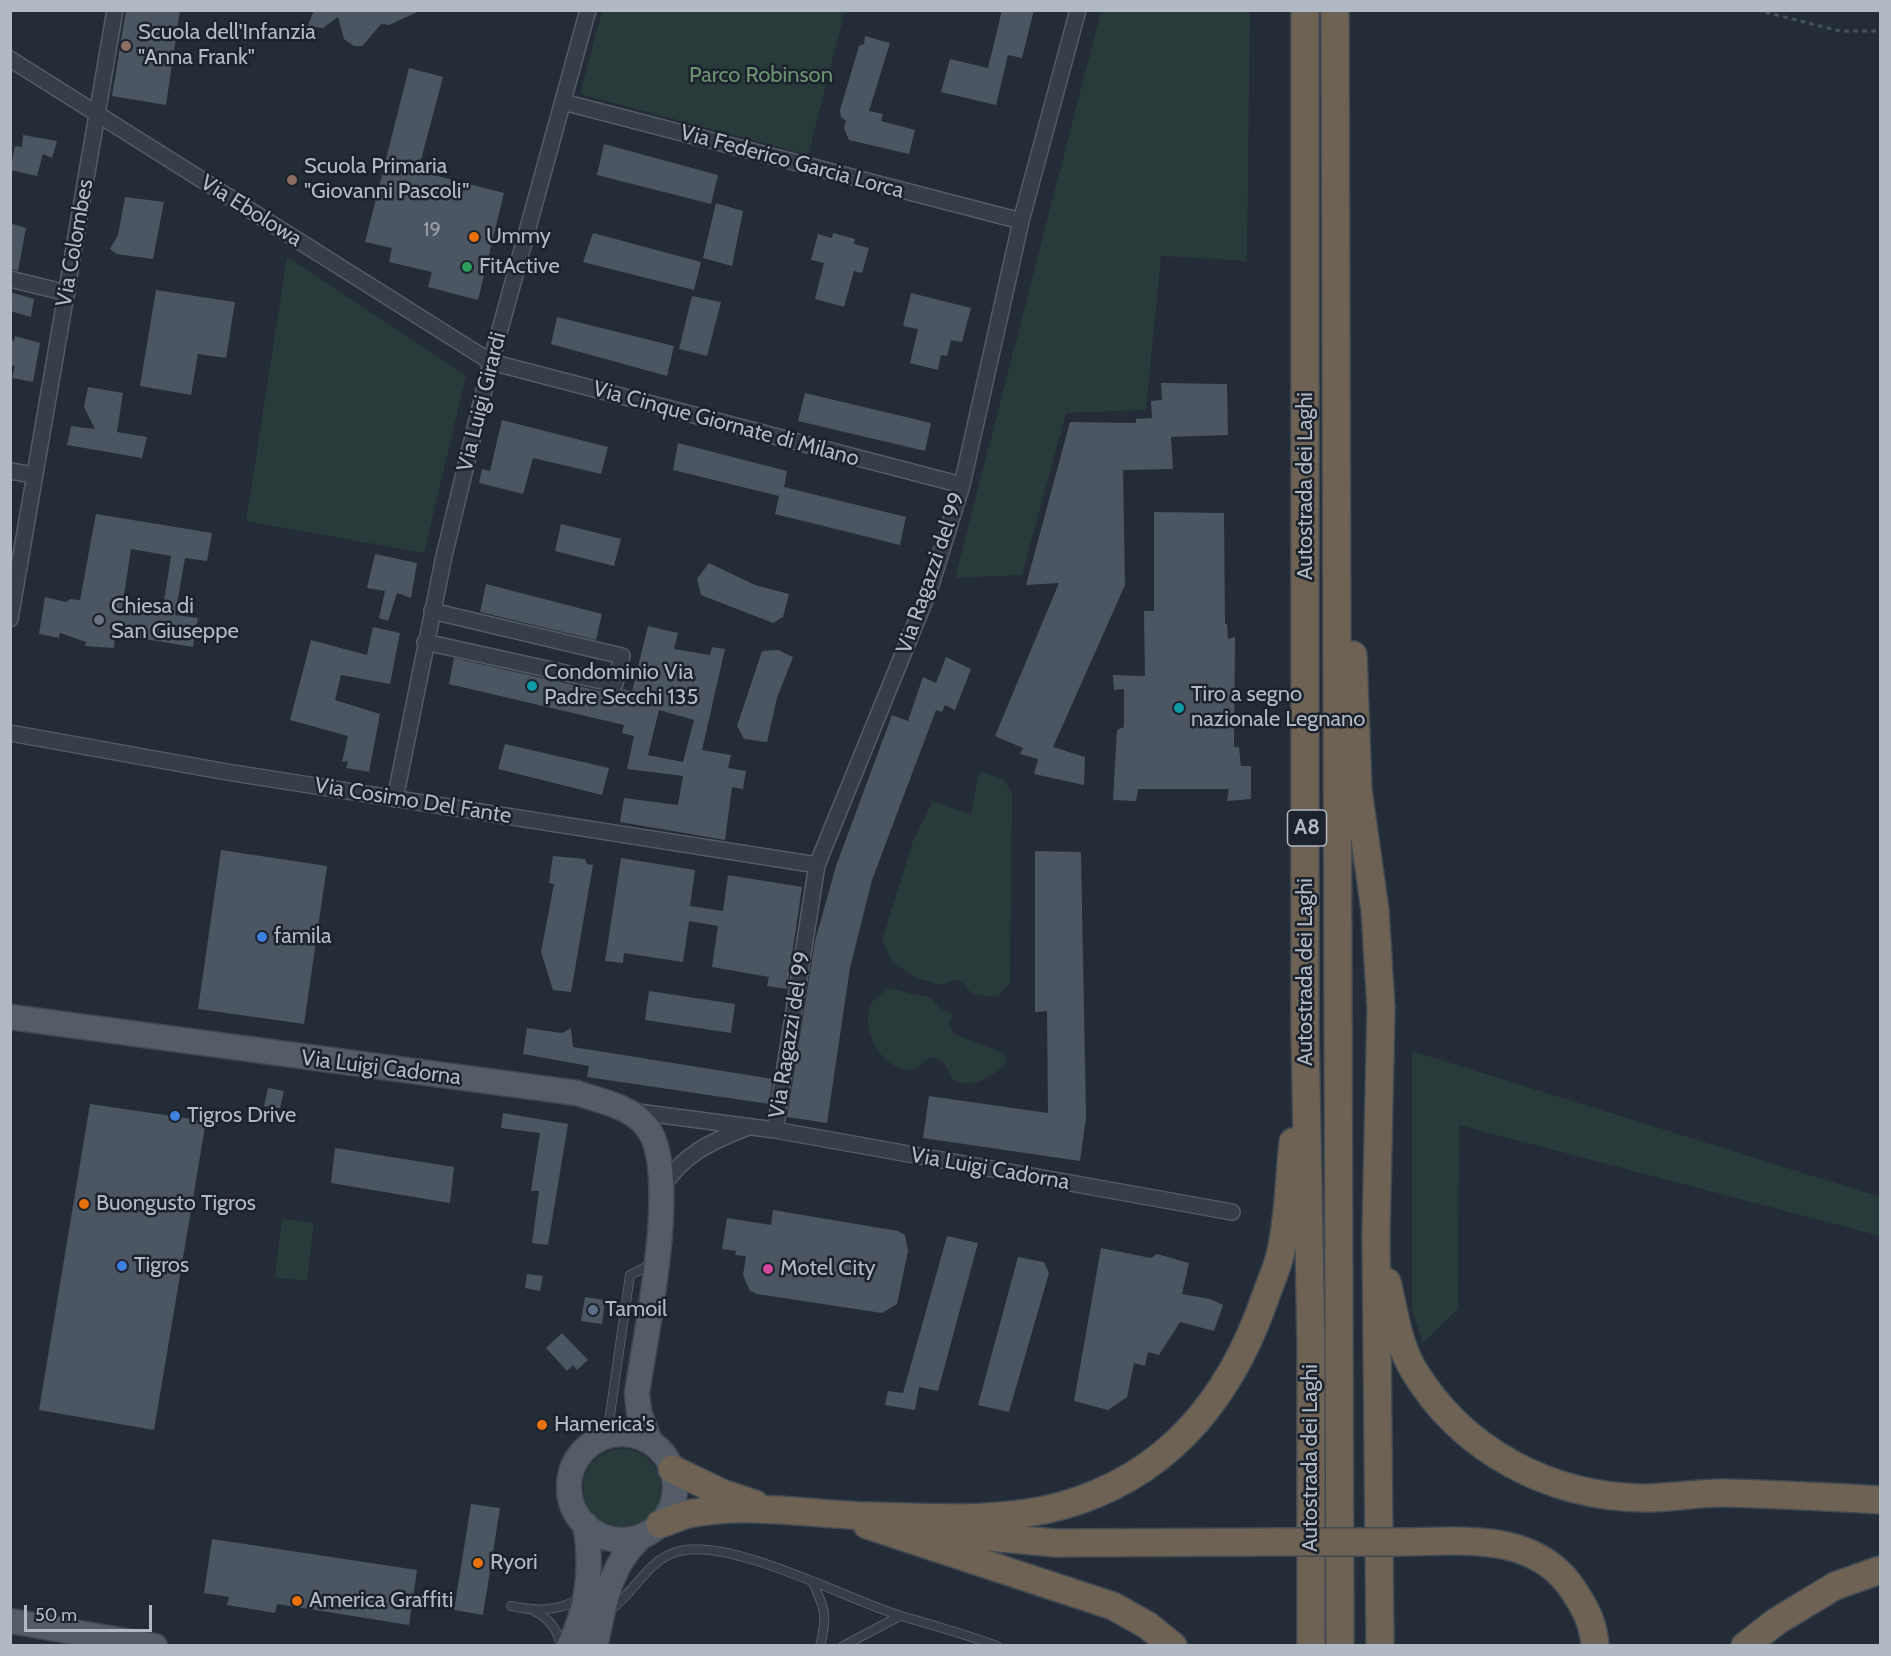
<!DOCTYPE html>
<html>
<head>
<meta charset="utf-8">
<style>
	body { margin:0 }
	#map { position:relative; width:1891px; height:1656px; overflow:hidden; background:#232c37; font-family:Cabin,sans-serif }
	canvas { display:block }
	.frame { position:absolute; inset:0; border:12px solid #b1b9c4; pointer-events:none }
	.scale { position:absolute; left:24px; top:1605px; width:128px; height:27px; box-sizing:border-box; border:3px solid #b1b9c4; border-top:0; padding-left:8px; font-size:18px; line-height:21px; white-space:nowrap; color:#b1b9c4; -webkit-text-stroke:4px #1c232c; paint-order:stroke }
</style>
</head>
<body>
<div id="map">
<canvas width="1891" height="1656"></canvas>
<div class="frame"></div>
<div class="scale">50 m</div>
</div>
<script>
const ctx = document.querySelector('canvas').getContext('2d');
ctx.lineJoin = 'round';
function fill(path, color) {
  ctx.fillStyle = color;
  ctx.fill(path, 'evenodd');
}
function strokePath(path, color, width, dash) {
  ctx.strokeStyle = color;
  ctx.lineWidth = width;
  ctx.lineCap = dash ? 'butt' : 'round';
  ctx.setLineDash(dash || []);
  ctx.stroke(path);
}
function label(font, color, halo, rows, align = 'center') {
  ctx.font = font + ' Cabin,sans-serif';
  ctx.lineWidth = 5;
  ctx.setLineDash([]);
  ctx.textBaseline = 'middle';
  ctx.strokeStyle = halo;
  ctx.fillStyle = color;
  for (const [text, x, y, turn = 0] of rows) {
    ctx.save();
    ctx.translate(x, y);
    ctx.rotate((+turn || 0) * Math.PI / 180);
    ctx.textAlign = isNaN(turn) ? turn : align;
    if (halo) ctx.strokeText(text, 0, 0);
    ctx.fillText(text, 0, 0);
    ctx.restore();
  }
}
const green = new Path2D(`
	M 602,11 L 845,11 L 808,155 L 580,94 Z
	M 1101,11 L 1250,11 L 1247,261 L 1161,256 L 1146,410 L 1066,413 L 1022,575 L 955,578 Z
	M 287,257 L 466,376 L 424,553 L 246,521 Z
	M 982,772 L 1003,779 L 1012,793 L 1010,983 L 999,995 L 989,997 L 971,993 L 962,982 L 954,980 L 940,985 L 914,977 L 892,961 L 882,941 L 913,841 L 933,801 L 971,815 L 978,776 Z
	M 888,988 L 931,998 L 942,1010 L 952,1014 L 949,1024 L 954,1034 L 1004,1053 L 1007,1063 C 994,1076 970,1091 952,1079 C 947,1067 944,1059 931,1057 L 913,1070 C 883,1071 864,1037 869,1009 C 871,1000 881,994 888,988 Z
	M 1412,1051 L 1880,1197 L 1880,1236 L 1459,1125 L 1458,1309 L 1423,1343 L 1412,1310 Z
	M 282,1219 L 314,1223 L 307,1281 L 275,1277 Z
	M583 1488a39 39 0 1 1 78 0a39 39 0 1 1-78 0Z`);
const building = new Path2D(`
	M 126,10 L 180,10 L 166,105 L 112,96 Z
	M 314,10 L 422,10 L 389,25 L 381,24 L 366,42 L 362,46 L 354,46 L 344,39 L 338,17 L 323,28 L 308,26 Z
	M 1002,10 L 1034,10 L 1022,58 L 1008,55 L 996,105 L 941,92 L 950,59 L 988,68 Z
	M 865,36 L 890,43 L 869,111 L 883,114 L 881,121 L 915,130 L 909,154 L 849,140 L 844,128 L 846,121 L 841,117 L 840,110 L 859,46 L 864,44 Z
	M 409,68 L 443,77 L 418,171 L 504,193 L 478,300 L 428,287 L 432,272 L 389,262 L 392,248 L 365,242 Z
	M 23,135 L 57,141 L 52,158 L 43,154 L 37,176 L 10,170 L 15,146 L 22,147 Z
	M 604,144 L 718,175 L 711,204 L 597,175 Z
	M 125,197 L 164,202 L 153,259 L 117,254 L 110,249 L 118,235 Z
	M 716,203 L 743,211 L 732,266 L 703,258 Z
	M 10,223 L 26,228 L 18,271 L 10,269 Z
	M 593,233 L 701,262 L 694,290 L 583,262 Z
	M 833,233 L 855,239 L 854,244 L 869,248 L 862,273 L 854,271 L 844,307 L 815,299 L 824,263 L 811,260 L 818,234 L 832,238 Z
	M 156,290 L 235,302 L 226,358 L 198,354 L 191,395 L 140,386 Z
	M 10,292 L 34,299 L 31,317 L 10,311 Z
	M 911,293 L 971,308 L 962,342 L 951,340 L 947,356 L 941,355 L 938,370 L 910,363 L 918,329 L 903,326 Z
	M 692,296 L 721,302 L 707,356 L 679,349 Z
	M 557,317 L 674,346 L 667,376 L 551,344 Z
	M 15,336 L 40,343 L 33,382 L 12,378 L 15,366 L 10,365 L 10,340 L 14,341 Z
	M 1161,383 L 1227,384 L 1228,435 L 1171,437 L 1173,469 L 1123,470 L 1125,585 L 1053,747 L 1085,757 L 1084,785 L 1034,774 L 1038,759 L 1020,754 L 1023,748 L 995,736 L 1059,583 L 1026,585 L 1070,422 L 1136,423 L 1136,419 L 1152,418 L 1151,401 L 1162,400 Z
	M 88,387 L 123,393 L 117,432 L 147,437 L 142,458 L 67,445 L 71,426 L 95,429 L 84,407 Z
	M 805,393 L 931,423 L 925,451 L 798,421 Z
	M 502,420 L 608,447 L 601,474 L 533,458 L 523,494 L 479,483 L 482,469 L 490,471 Z
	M 678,443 L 787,471 L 784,487 L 906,517 L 900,545 L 775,514 L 779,496 L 673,470 Z
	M 1154,512 L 1224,513 L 1225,624 L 1227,624 L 1228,639 L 1235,637 L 1234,747 L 1239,747 L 1241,766 L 1251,766 L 1251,799 L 1227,801 L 1229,789 L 1138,789 L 1136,801 L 1113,800 L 1117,730 L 1124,727 L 1124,689 L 1114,690 L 1113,675 L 1145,676 L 1144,611 L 1154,611 Z
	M 96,514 L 212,533 L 207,561 L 185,558 L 175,615 L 198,618 L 193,647 L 115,634 L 114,648 L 85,646 L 86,642 L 60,633 L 59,638 L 39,634 L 45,597 L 66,602 L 70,599 L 80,600 ZM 131,549 L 171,556 L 162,614 L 122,608 Z
	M 561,524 L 621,539 L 614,566 L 555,551 Z
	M 375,554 L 417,563 L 411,598 L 397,593 L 388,621 L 379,618 L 385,591 L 367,588 Z
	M 709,563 L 755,585 L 789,594 L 783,617 L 773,623 L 701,595 L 697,579 Z
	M 486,584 L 602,614 L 596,640 L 480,612 Z
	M 648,626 L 678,633 L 674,649 L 710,655 L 712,647 L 725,649 L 702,750 L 731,755 L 728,768 L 746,771 L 743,789 L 732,787 L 725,840 L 620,822 L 624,798 L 678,805 L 683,776 L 627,769 L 634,736 L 622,733 L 624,725 L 449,684 L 454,658 L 613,694 L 623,689 L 632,691 ZM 659,710 L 694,720 L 683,762 L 648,755 Z
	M 373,627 L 400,633 L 390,684 L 341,675 L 335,700 L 380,714 L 369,772 L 346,768 L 348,761 L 342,762 L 348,736 L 290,720 L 311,640 L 367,655 Z
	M 778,650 L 793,657 L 777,698 L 767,742 L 744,739 L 737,726 L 762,651 Z
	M 946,657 L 971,669 L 955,710 L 945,705 L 942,712 L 936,710 L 872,880 L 850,968 L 827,1123 L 787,1117 L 815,941 L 836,866 L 892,715 L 908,721 L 923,677 L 936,683 Z
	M 505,744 L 609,768 L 602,795 L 498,769 Z
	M 221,850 L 327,866 L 304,1024 L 198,1009 Z
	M 1035,851 L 1081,852 L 1086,1117 L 1080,1161 L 923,1138 L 929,1096 L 1048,1113 L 1047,1011 L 1035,1012 Z
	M 553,856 L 585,859 L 587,864 L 593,865 L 571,992 L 553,990 L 541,952 L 554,884 L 549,883 Z
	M 621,858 L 695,870 L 690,906 L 723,911 L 728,875 L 802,887 L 787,989 L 767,986 L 769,977 L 712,967 L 718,926 L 689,921 L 683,962 L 624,953 L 623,963 L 605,961 Z
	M 649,991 L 735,1004 L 731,1033 L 645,1020 Z
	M 527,1028 L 562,1033 L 571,1028 L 573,1047 L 773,1079 L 769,1104 L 587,1077 L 589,1066 L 523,1054 Z
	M 268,1088 L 284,1091 L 280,1108 L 264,1106 Z
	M 90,1104 L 206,1121 L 154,1430 L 39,1410 Z
	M 503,1113 L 568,1124 L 548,1245 L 532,1243 L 539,1191 L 531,1191 L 540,1133 L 501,1128 Z
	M 335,1148 L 454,1167 L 450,1203 L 331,1183 Z
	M 773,1210 L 898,1231 L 905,1235 L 908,1251 L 897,1304 L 882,1313 L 757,1294 L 750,1291 L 743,1275 L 746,1256 L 735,1255 L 736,1251 L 722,1249 L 727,1218 L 771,1225 Z
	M 947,1236 L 978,1243 L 938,1391 L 919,1387 L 915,1410 L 885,1405 L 888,1391 L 903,1393 Z
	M 1101,1248 L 1151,1258 L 1157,1254 L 1189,1263 L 1182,1294 L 1210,1299 L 1223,1305 L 1214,1331 L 1180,1322 L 1159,1355 L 1148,1352 L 1145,1366 L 1134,1363 L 1127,1397 L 1108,1410 L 1074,1401 Z
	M 1018,1257 L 1044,1262 L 1049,1273 L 1009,1412 L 978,1405 Z
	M 527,1274 L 543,1276 L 540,1291 L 525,1288 Z
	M 585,1297 L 605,1300 L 602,1324 L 581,1321 Z
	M 562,1333 L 588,1360 L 577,1370 L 573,1365 L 567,1371 L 546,1348 Z
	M 471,1504 L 500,1508 L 483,1615 L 454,1610 Z
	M 212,1539 L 417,1570 L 409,1625 L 277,1604 L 275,1613 L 227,1605 L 229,1597 L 204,1593 Z`);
const path = new Path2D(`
	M 1757,10 L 1840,31 L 1880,31`);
const lane = new Path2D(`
	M 607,1436 L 630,1275 L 652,1264
	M 812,1581 C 825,1608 828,1616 820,1646
	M 511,1606 C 536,1611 556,1612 579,1599
	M 534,1611 C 549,1618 558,1630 561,1646
	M 608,1611 C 634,1595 645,1562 676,1552 C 727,1535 848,1600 901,1616 C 933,1625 965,1634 997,1646
	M 843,1646 L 900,1616`);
const street = new Path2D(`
	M 10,59 L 491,362 L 962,485
	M 563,102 L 1021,221
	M 10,279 L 67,293
	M 10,471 L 34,475
	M 10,619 L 115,10
	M 425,642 L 615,684 L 622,656 L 432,611
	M 10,733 L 227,772 L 817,865
	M 395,799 L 444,556 L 491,362 L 588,10
	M 630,1111 L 775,1130 L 1232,1212
	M 775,1130 L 817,865 L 930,588 L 962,485 L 1021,221 L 1078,10
	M 661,1189 C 682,1155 710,1142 746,1128`);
const primary = new Path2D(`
	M 10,1017 L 577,1093 C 600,1101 630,1106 646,1126 C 682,1168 645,1337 637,1393 L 639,1412 L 650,1442
	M569 1487a53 53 0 1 1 106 0a53 53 0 1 1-106 0Z
	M 10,1621 L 155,1646
	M 569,1646 C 588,1609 593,1564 585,1524
	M 595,1646 C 605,1604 608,1567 641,1537`);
const highway = new Path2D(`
	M 1305,10 L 1305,1031 L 1311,1342 L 1311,1646
	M 1335,10 L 1340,1646
	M 1353,655 L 1358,790 L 1375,910 L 1381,1008 L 1376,1235 L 1380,1646
	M 1387,1282 C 1394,1310 1398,1344 1413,1369 C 1462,1451 1550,1497 1644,1498 C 1670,1498 1696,1493 1721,1493 C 1774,1494 1828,1497 1880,1500
	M 672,1469 L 722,1493 L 755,1504
	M 660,1524 C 671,1521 683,1514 694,1513 C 751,1503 810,1514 867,1516 C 931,1517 999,1523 1061,1506 C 1168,1476 1230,1399 1265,1298 C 1270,1283 1278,1267 1281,1251 C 1289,1216 1289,1178 1293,1142
	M 867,1525 L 1113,1606 L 1147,1625 L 1173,1646
	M 933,1532 L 1056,1543 L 1278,1542
	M 1398,1542 C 1461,1542 1535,1530 1574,1591 C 1585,1608 1594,1624 1595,1646
	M 1745,1646 L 1777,1621 L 1835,1586 L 1880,1570`);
const highwayBridge = new Path2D(`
	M 1278,1542 L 1398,1542`);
const markers = [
	[126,46,6,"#8d6e63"],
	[292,180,6,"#8d6e63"],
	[474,237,6,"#e8710a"],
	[467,267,6,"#2e9e5b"],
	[99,620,6,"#6b7280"],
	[532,686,6,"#0f9aa8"],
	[1179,708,6,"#0f9aa8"],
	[262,937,6,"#3f7fe0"],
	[175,1116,6,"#3f7fe0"],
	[84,1204,6,"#e8710a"],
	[122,1266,6,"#3f7fe0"],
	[768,1269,6,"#d1479c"],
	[593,1310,6,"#5c6f8a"],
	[542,1425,6,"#e8710a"],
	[478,1563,6,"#e8710a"],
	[297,1601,6,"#e8710a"]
];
const numberNames = [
	["19",432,230]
];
const shields = [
	[1307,828,39]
];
const shieldNames = [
	["A8",1307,828]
];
const poiNames = [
	["Scuola dell'Infanzia",138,33],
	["\"Anna Frank\"",138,58],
	["Scuola Primaria",304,167],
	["\"Giovanni Pascoli\"",304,192],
	["Ummy",486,237],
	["FitActive",479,267],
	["Chiesa di",111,607],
	["San Giuseppe",111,632],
	["Condominio Via",544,673],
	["Padre Secchi 135",544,698],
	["Tiro a segno",1191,695],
	["nazionale Legnano",1191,720],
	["famila",274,937],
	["Tigros Drive",187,1116],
	["Buongusto Tigros",96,1204],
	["Tigros",134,1266],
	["Motel City",780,1269],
	["Tamoil",605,1310],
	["Hamerica's",554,1425],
	["Ryori",490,1563],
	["America Graffiti",309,1601]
];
const parkNames = [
	["Parco Robinson",761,76]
];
const streetNames = [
	["Via Federico Garcia Lorca",792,162,15],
	["Via Ebolowa",251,211,32],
	["Via Colombes",75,243,-80],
	["Via Luigi Girardi",482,402,-76],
	["Via Cinque Giornate di Milano",726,424,15],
	["Autostrada dei Laghi",1306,486,-90],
	["Via Ragazzi del 99",931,573,-71],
	["Via Cosimo Del Fante",413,801,9],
	["Autostrada dei Laghi",1306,972,-90],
	["Via Ragazzi del 99",790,1035,-81],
	["Via Luigi Cadorna",381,1068,7],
	["Via Luigi Cadorna",990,1169,10],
	["Autostrada dei Laghi",1311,1458,-90]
];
fill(green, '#283a3a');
fill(building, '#4c5662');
strokePath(lane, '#545c65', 10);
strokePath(street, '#545c65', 18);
strokePath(primary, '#404751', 27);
strokePath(highway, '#414952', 30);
strokePath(path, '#455557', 3, [4.5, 4.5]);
strokePath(lane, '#363e47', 8);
strokePath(street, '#363e47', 15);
strokePath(primary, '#545d67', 24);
strokePath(highway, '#6d6254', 27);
strokePath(highwayBridge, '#414952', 30, []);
strokePath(highwayBridge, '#6d6254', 27);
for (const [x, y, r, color] of markers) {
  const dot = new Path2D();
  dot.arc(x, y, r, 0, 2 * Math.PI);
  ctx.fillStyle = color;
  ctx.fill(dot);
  strokePath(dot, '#1c232c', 2);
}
label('20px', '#98a0ac', null, numberNames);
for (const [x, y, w] of shields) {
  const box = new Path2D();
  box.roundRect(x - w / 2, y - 18, w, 36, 4.5);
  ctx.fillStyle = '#1c232c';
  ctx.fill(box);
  strokePath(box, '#b1b9c4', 1.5);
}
label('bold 21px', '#b1b9c4', null, shieldNames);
label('22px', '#b1b9c4', '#1c232c', poiNames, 'left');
label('22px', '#6b9273', '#1c232c', parkNames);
label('22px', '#b1b9c4', '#1c232c', streetNames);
</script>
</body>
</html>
